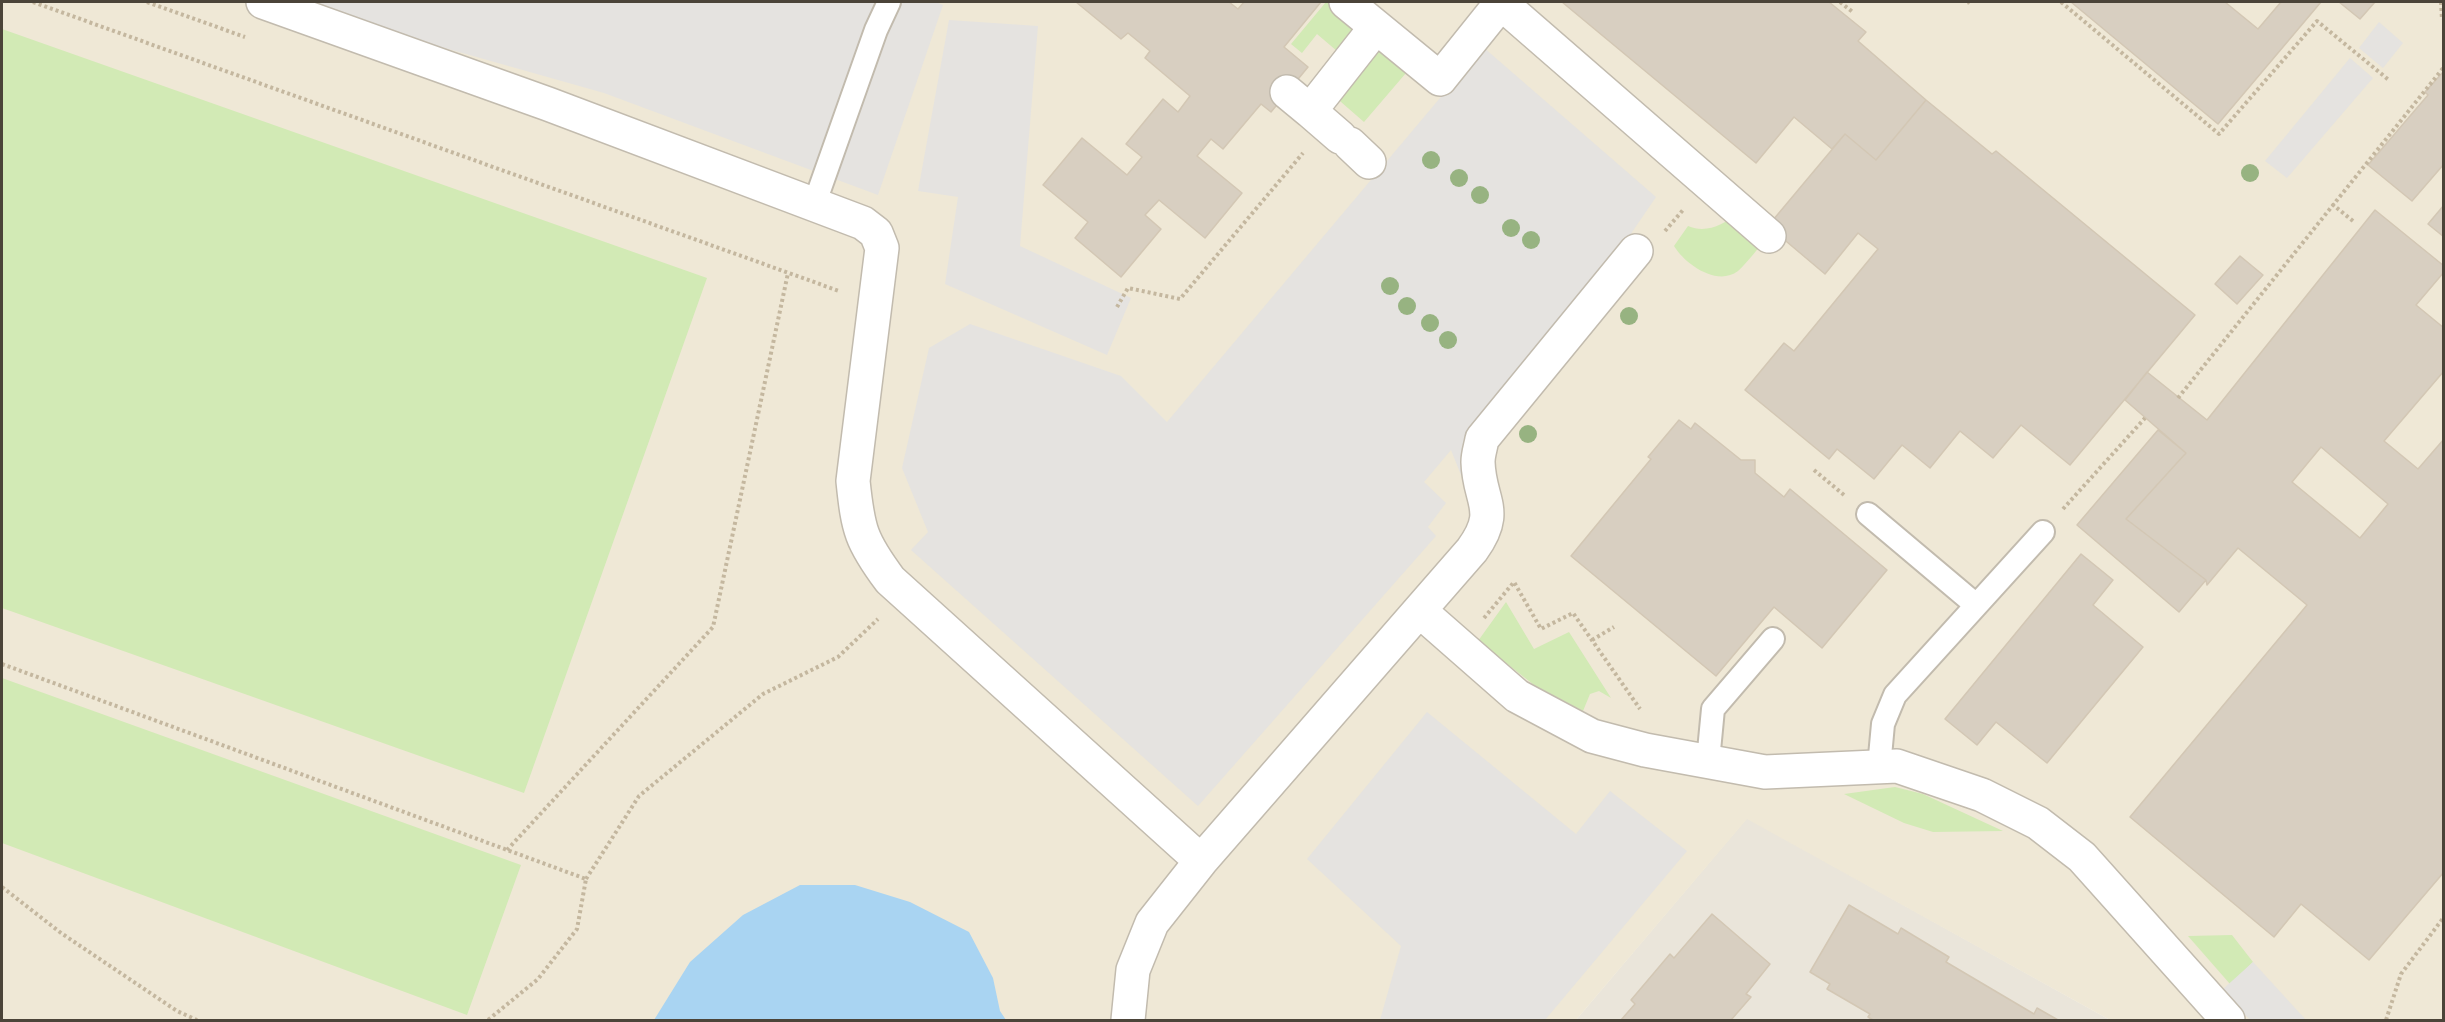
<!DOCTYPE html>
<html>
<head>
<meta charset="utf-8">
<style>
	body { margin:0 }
	#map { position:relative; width:2445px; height:1022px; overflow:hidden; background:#f6f3ec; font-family:"PT Sans",sans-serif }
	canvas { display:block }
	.frame { position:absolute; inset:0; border:3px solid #4b4439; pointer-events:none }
</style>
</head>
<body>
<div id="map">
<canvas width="2445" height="1022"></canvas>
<div class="frame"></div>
</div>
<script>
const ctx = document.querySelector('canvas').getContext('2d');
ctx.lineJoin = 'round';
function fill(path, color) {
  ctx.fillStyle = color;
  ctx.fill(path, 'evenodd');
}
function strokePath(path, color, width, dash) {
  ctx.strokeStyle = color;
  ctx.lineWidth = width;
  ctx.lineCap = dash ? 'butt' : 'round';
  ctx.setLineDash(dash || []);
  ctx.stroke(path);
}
const residential = new Path2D(`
	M 1747,818 L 2110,1020 L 1576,1020 Z`);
const education = new Path2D(`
	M 2,2 L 2443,2 L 2443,1020 L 2110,1020 L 1747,819 L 1576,1020 L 2,1020 Z`);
const green = new Path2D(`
	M 1326,2 L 1335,2 L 1368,28 L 1344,57 L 1317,34 L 1302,53 L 1291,44 Z
	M 2,29 L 707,278 L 524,793 L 2,608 Z
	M 1380,40 L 1412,66 L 1364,122 L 1333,95 Z
	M 1738,214 L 1766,239 C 1757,249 1748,262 1738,271 C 1717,287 1685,264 1674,246 L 1688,226 C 1707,234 1723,224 1738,214 Z
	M 1506,602 L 1534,649 L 1569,632 L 1611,698 L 1599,691 L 1590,694 L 1583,711 L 1534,685 L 1478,641 Z
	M 2,678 L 521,865 L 467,1015 L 2,843 Z
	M 1895,787 L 1923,794 L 2003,831 L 1933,832 L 1904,823 L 1844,794 Z
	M 2232,935 L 2253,962 L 2230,984 L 2188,936 Z`);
const parking = new Path2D(`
	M 282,2 L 936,2 L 943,5 L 878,195 L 604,93 Z
	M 949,20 L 1038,26 L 1020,246 L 1131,298 L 1107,355 L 945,284 L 958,197 L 918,191 Z
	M 2379,22 L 2403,43 L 2383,68 L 2359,48 Z
	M 1483,47 L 1656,197 L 1463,480 L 1451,450 L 1424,482 L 1446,503 L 1428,527 L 1436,536 L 1198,806 L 911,550 L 928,532 L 902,468 L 929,348 L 970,324 L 1121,376 L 1167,422 Z
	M 2350,58 L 2373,78 L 2287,178 L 2265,161 Z
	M 1427,712 L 1576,834 L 1610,791 L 1687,851 L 1545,1020 L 1380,1020 L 1401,946 L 1307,859 Z
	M 2253,962 L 2306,1020 L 2250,1020 L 2222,990 Z`);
const water = new Path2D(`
	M 800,885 L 855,885 L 910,902 L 969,932 L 993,978 L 1000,1011 L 1006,1020 L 654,1020 L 690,962 L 743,915 Z`);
const building = new Path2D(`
	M 1076,2 L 1229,2 L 1238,9 L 1244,2 L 1321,2 L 1284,47 L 1308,67 L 1271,112 L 1261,104 L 1223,149 L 1211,139 L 1197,156 L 1242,193 L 1205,238 L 1159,200 L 1145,215 L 1161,229 L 1121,277 L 1075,238 L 1088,222 L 1043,185 L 1082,138 L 1127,175 L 1142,157 L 1126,144 L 1163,99 L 1178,112 L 1190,96 L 1145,58 L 1150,51 L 1128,33 L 1121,39 Z
	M 1562,2 L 1829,2 L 1866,32 L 1858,41 L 1926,100 L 1876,160 L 1845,134 L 1832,149 L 1794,117 L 1756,163 Z
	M 2071,2 L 2225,2 L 2258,29 L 2281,2 L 2321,2 L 2218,124 Z
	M 2339,2 L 2375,2 L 2360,19 Z
	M 2444,71 L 2444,164 L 2412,201 L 2368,165 L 2428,95 L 2425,92 Z
	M 1926,100 L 1992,154 L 1996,151 L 2195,315 L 2070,465 L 2021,425 L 1993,458 L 1960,431 L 1930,468 L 1902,445 L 1874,479 L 1837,449 L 1829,459 L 1745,390 L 1784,343 L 1794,351 L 1878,249 L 1858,233 L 1825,274 L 1768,226 L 1845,134 L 1876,160 Z
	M 2444,205 L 2444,237 L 2428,224 Z
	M 2375,210 L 2444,266 L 2444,272 L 2416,305 L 2444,328 L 2444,371 L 2384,441 L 2418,469 L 2444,439 L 2444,872 L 2369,960 L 2301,904 L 2274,937 L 2130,817 L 2307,605 L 2238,548 L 2207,585 L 2206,580 L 2126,519 L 2186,453 L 2125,400 L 2147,372 L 2207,420 ZM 2321,447 L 2388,504 L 2360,538 L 2292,482 Z
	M 2240,256 L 2263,275 L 2237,304 L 2215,284 Z
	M 1679,420 L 1691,429 L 1695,423 L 1741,460 L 1755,460 L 1755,473 L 1784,497 L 1790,489 L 1887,570 L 1822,648 L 1774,607 L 1716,676 L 1571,556 L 1651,459 L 1648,457 Z
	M 2158,430 L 2186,453 L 2126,519 L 2206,580 L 2179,612 L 2077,525 Z
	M 2081,554 L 2113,580 L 2093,605 L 2143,647 L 2047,763 L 1996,722 L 1977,745 L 1945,719 Z
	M 1849,905 L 1898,934 L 1901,928 L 1949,957 L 1946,962 L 2034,1014 L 2037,1008 L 2058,1020 L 1873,1020 L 1868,1017 L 1870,1014 L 1827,989 L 1830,984 L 1810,972 Z
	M 1712,914 L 1770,964 L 1746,994 L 1751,997 L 1731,1020 L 1621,1020 L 1635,1004 L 1631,1000 L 1670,954 L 1674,958 Z`);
const path = new Path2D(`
	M 33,2 L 839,291
	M 147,2 L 245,37
	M 1840,2 L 1854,13
	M 2061,2 L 2219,134 L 2317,21 L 2390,81
	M 2441,2 L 2442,20
	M 1967,3 L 1969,2
	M 2332,204 L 2353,221
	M 1665,231 L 1683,210
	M 1117,307 L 1128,288 L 1180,299 L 1303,153
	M 2178,398 L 2444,67
	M 1814,470 L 1844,495
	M 2063,509 L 2145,418
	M 1484,618 L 1514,582 L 1541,629 L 1573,613 L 1640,709
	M 1592,640 L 1614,627
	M 2,664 L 586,879 L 577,929 L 538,979 L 488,1020
	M 507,850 L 713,627 L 788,273
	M 586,879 L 639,796 L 763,694 L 838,657 L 878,619
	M 2,887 L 61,933 L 177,1011 L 197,1020
	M 2386,1020 L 2401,974 L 2444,917`);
const lane = new Path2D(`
	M 814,205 L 876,30 L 889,2
	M 1868,514 L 1976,605
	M 1708,761 L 1713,709 L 1773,639
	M 1879,767 L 1883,724 L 1895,695 L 2043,532`);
const street = new Path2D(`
	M 263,2 L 548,104 L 863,223 L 876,233 L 882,248 L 853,481 C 858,530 861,541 890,580 L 1201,861
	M 1346,2 L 1440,79 L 1501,3 L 1769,236
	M 1287,92 L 1310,111
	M 1340,137 L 1310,111 L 1376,27
	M 1350,144 L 1369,162
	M 1420,611 L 1517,696 L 1592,736 L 1645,750 L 1765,772 L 1897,766 L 1982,795 L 2038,823 L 2082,857 L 2228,1020
	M 1128,1020 L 1133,970 L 1152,923 L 1201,861 L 1472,550 C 1501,510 1479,502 1478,462 C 1478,454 1481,446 1482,439 L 1636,251`);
const trees = [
	[1431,160],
	[2250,173],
	[1459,178],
	[1480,195],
	[1511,228],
	[1531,240],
	[1390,286],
	[1407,306],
	[1629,316],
	[1430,323],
	[1448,340],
	[1528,434]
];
fill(residential, '#eae5da');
fill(education, '#efe8d6');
fill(green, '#d2eab5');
fill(parking, '#e5e3e0');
fill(water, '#a9d4f2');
fill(building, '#d8cfc1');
strokePath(building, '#d3c7b4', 1.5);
strokePath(lane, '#c2bbae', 26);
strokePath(street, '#c2bbae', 36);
strokePath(path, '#c4b79f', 4, [3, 3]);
strokePath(lane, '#fff', 22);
strokePath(street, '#fff', 33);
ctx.fillStyle = '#97b381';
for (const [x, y] of trees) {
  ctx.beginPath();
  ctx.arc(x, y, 9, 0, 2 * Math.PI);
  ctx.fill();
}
</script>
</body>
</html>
